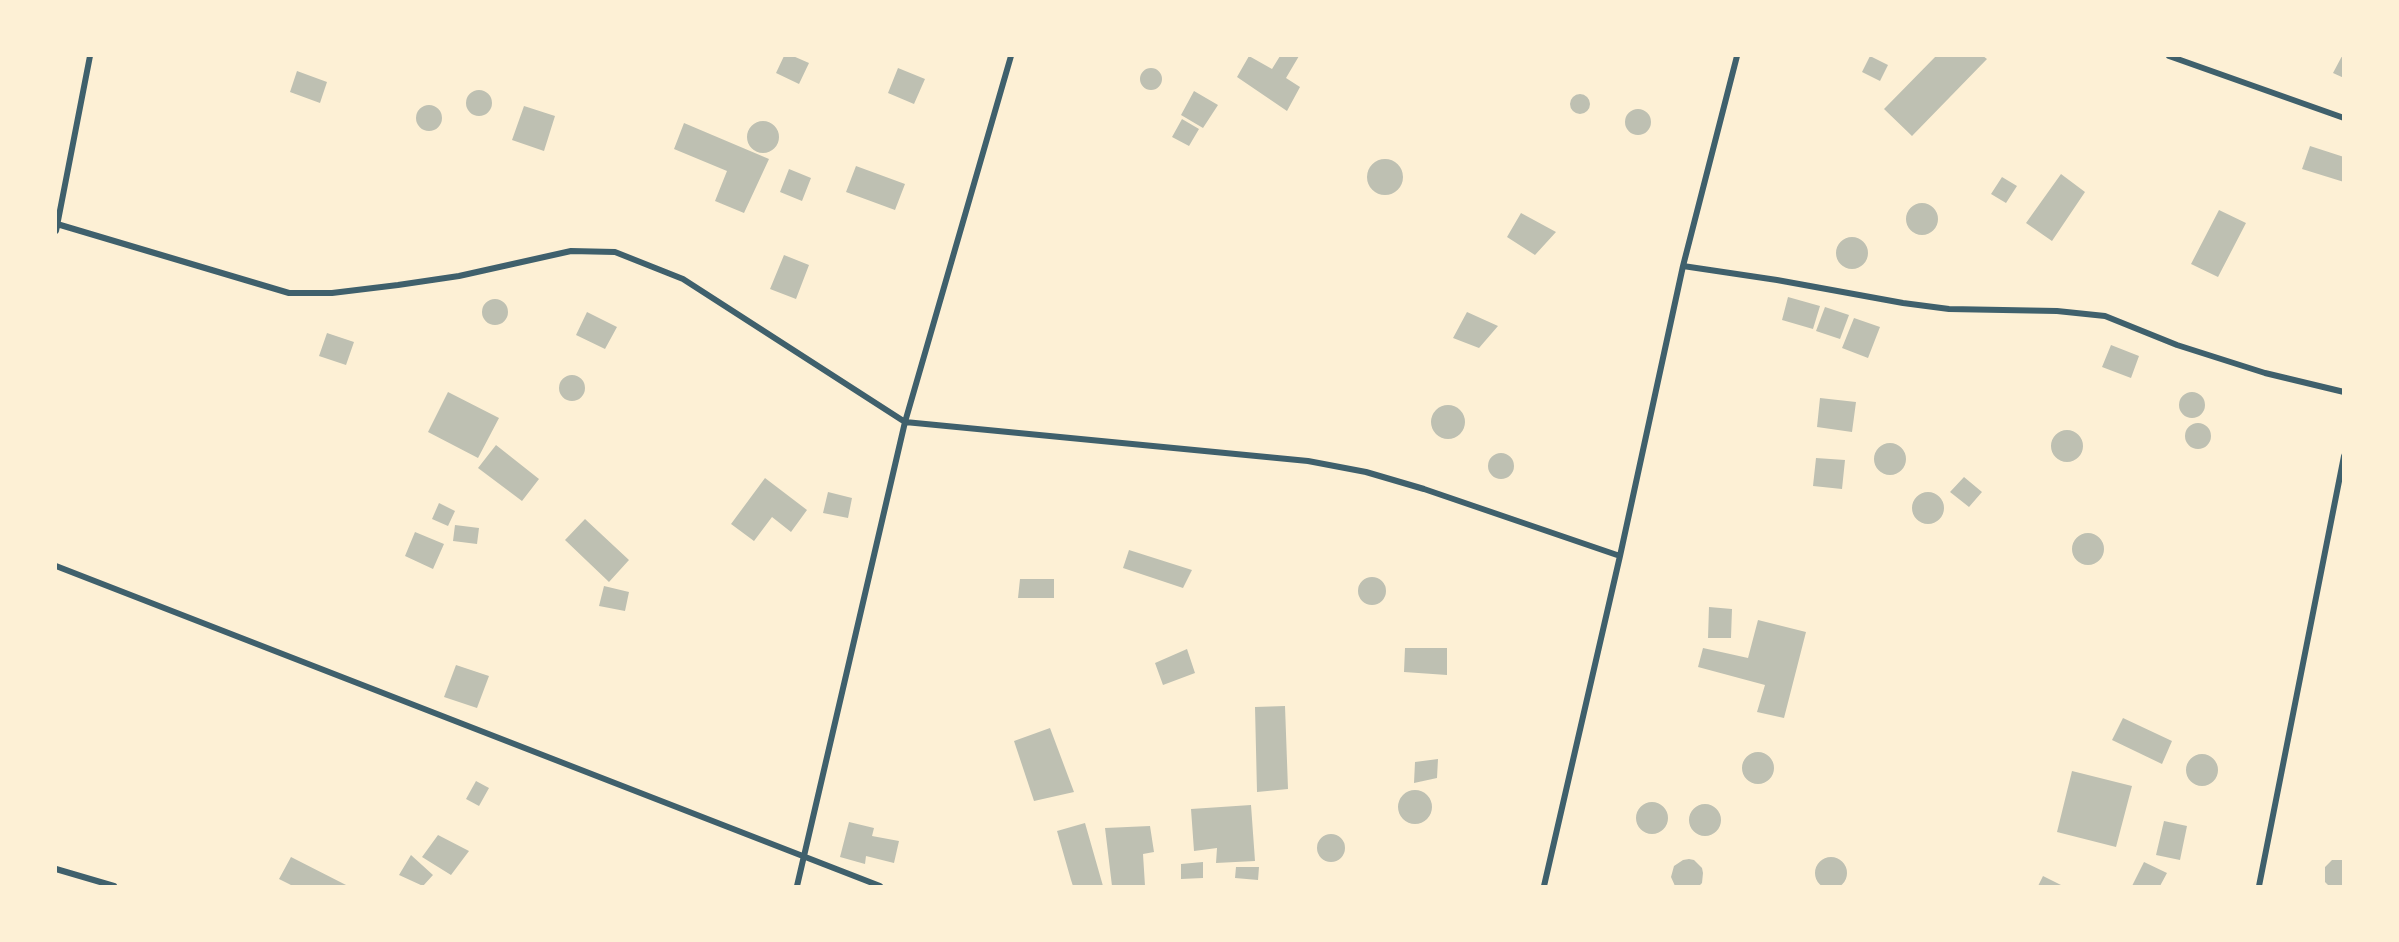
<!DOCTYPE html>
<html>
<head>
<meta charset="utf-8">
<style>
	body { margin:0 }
	#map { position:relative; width:2399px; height:942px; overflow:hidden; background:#fdf0d5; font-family:Montserrat,sans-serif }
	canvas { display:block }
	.frame { position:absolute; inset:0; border:57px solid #fdf0d5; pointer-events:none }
</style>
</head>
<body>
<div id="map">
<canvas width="2399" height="942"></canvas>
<div class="frame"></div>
</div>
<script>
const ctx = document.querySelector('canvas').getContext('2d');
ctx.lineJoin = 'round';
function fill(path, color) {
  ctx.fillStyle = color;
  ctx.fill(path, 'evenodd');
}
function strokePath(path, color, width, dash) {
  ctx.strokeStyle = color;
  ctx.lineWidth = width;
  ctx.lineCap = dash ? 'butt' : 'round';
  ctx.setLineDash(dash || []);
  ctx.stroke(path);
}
const building = new Path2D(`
	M 784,56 L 793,56 L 809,63 L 799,84 L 776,73 Z
	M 1249,56 L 1272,69 L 1280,56 L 1299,56 L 1286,78 L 1300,87 L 1287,111 L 1237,77 Z
	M 1870,56 L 1888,65 L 1880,81 L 1862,72 Z
	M 1936,56 L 1983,56 L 1987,59 L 1912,136 L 1884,109 Z
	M 2342,56 L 2344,56 L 2344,78 L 2333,73 Z
	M1140 79a11 11 0 1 1 22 0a11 11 0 1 1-22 0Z
	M 898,68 L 925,79 L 914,104 L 888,93 Z
	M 297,71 L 327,82 L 320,103 L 290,92 Z
	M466 103a13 13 0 1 1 26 0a13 13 0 1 1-26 0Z
	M 1194,91 L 1218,105 L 1203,128 L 1181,115 Z
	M1570 104a10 10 0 1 1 20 0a10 10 0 1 1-20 0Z
	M416 118a13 13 0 1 1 26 0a13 13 0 1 1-26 0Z
	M 524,106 L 555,116 L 544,151 L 512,140 Z
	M1625 122a13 13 0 1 1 26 0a13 13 0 1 1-26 0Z
	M 1182,119 L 1199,129 L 1189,146 L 1172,137 Z
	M747 137a16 16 0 1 1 32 0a16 16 0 1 1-32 0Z
	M 684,123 L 769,159 L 744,213 L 715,201 L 727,171 L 674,149 Z
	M 2310,146 L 2344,157 L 2344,182 L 2302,169 Z
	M1367 177a18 18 0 1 1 36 0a18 18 0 1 1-36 0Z
	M 856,166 L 905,184 L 895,210 L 846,192 Z
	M 789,169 L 811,178 L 802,201 L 780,192 Z
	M 2061,174 L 2085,192 L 2052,241 L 2026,223 Z
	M 2002,177 L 2017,186 L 2006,203 L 1991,194 Z
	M1906 219a16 16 0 1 1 32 0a16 16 0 1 1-32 0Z
	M 2219,210 L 2246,223 L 2218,277 L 2191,264 Z
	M 1521,213 L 1556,232 L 1535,255 L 1507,237 Z
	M1836 253a16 16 0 1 1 32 0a16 16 0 1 1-32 0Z
	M 784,255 L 809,265 L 796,299 L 770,289 Z
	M 1788,297 L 1820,306 L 1813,329 L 1782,320 Z
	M482 312a13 13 0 1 1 26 0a13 13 0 1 1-26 0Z
	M 1825,307 L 1849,315 L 1840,339 L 1816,331 Z
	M 587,312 L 617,327 L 605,349 L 576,335 Z
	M 1467,312 L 1498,326 L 1479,348 L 1453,338 Z
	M 1854,318 L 1880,327 L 1868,358 L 1842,348 Z
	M 327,333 L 354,342 L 346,365 L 319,356 Z
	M 2111,345 L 2139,356 L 2131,378 L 2102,367 Z
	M559 388a13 13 0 1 1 26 0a13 13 0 1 1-26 0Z
	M 448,392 L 499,418 L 478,458 L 428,432 Z
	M2179 405a13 13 0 1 1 26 0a13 13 0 1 1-26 0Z
	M 1820,398 L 1856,402 L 1852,432 L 1817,427 Z
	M1431 422a17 17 0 1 1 34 0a17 17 0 1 1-34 0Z
	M2185 436a13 13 0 1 1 26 0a13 13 0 1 1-26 0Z
	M2051 446a16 16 0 1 1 32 0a16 16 0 1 1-32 0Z
	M1874 459a16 16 0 1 1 32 0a16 16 0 1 1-32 0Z
	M 496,445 L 539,479 L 522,501 L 478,468 Z
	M1488 466a13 13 0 1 1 26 0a13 13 0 1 1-26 0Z
	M 1816,458 L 1845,460 L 1842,489 L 1813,486 Z
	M 1964,477 L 1982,492 L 1969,507 L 1950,492 Z
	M 765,478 L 807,510 L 791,532 L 772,517 L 754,541 L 731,524 Z
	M1912 508a16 16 0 1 1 32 0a16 16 0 1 1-32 0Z
	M 828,492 L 852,498 L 848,518 L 823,513 Z
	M 439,503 L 455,511 L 448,526 L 432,519 Z
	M 585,519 L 629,560 L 609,582 L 565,540 Z
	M 455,525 L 479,528 L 477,544 L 453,541 Z
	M 415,532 L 444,544 L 433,569 L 405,556 Z
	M2072 549a16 16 0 1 1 32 0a16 16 0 1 1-32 0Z
	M 1129,550 L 1192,570 L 1183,588 L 1123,568 Z
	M1358 591a14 14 0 1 1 28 0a14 14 0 1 1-28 0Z
	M 1020,579 L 1054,579 L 1054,598 L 1018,598 Z
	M 604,586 L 629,592 L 625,611 L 599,606 Z
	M 1709,607 L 1732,609 L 1731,638 L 1708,638 Z
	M 1758,620 L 1806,632 L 1784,718 L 1757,712 L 1765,685 L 1698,667 L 1703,648 L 1748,658 Z
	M 1405,648 L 1447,648 L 1447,675 L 1404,672 Z
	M 1187,649 L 1195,673 L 1163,685 L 1155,663 Z
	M 456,665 L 489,676 L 477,708 L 444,697 Z
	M 1285,706 L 1288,789 L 1257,792 L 1255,707 Z
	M 2123,718 L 2172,741 L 2162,764 L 2112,740 Z
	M 1050,728 L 1074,792 L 1034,801 L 1014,741 Z
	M1742 768a16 16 0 1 1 32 0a16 16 0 1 1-32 0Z
	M2186 770a16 16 0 1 1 32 0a16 16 0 1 1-32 0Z
	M 1438,759 L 1437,778 L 1414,783 L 1415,762 Z
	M 2072,771 L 2132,786 L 2116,847 L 2057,832 Z
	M 476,781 L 489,788 L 479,806 L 466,799 Z
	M1398 807a17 17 0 1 1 34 0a17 17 0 1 1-34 0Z
	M1636 818a16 16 0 1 1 32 0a16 16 0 1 1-32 0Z
	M1689 820a16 16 0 1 1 32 0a16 16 0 1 1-32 0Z
	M 1251,805 L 1255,861 L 1216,863 L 1217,848 L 1194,851 L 1191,809 Z
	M 2164,821 L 2187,826 L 2180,860 L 2156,855 Z
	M 849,822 L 874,828 L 872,836 L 899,841 L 894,863 L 866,856 L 865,864 L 840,857 Z
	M 1085,823 L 1103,886 L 1073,886 L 1071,880 L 1057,831 Z
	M 1150,826 L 1154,852 L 1143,854 L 1145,886 L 1112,886 L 1105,828 Z
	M1317 848a14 14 0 1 1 28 0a14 14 0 1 1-28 0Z
	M 438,835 L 469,851 L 451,875 L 422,857 Z
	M 411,855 L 433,875 L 423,886 L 399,875 Z
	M 291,857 L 348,886 L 293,886 L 279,879 Z
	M1815 873a16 16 0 1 1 32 0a16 16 0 1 1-32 0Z
	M 1689,859 L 1694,860 L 1702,868 L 1703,873 L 1702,883 L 1699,886 L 1675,886 L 1671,877 L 1674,866 L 1683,860 Z
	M 2332,860 L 2344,860 L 2344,886 L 2329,886 L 2325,882 L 2325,867 Z
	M 1203,862 L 1203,878 L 1181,879 L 1181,864 Z
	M 2144,862 L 2167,873 L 2160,886 L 2132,886 Z
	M 1236,867 L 1259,867 L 1258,880 L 1235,878 Z
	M 2043,876 L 2063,886 L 2038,886 Z`);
const minor = new Path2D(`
	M 2169,56 L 2344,118
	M 57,224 L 289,293 L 332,293 L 398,285 L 459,276 L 571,251 L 615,252 L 683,279 L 905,422 L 1308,461 L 1366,472 L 1424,489 L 1620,556
	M 56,231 L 90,56
	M 1683,266 L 1777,280 L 1903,303 L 1949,309 L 2057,311 L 2105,316 L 2177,345 L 2265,373 L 2344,392
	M 56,566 L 880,886
	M 56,869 L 114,886
	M 797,886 L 905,422 L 1011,56
	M 1544,886 L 1620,556 L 1683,266 L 1737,56
	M 2259,886 L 2344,456`);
fill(building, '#bec0b2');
strokePath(minor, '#3f606c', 6);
</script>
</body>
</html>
